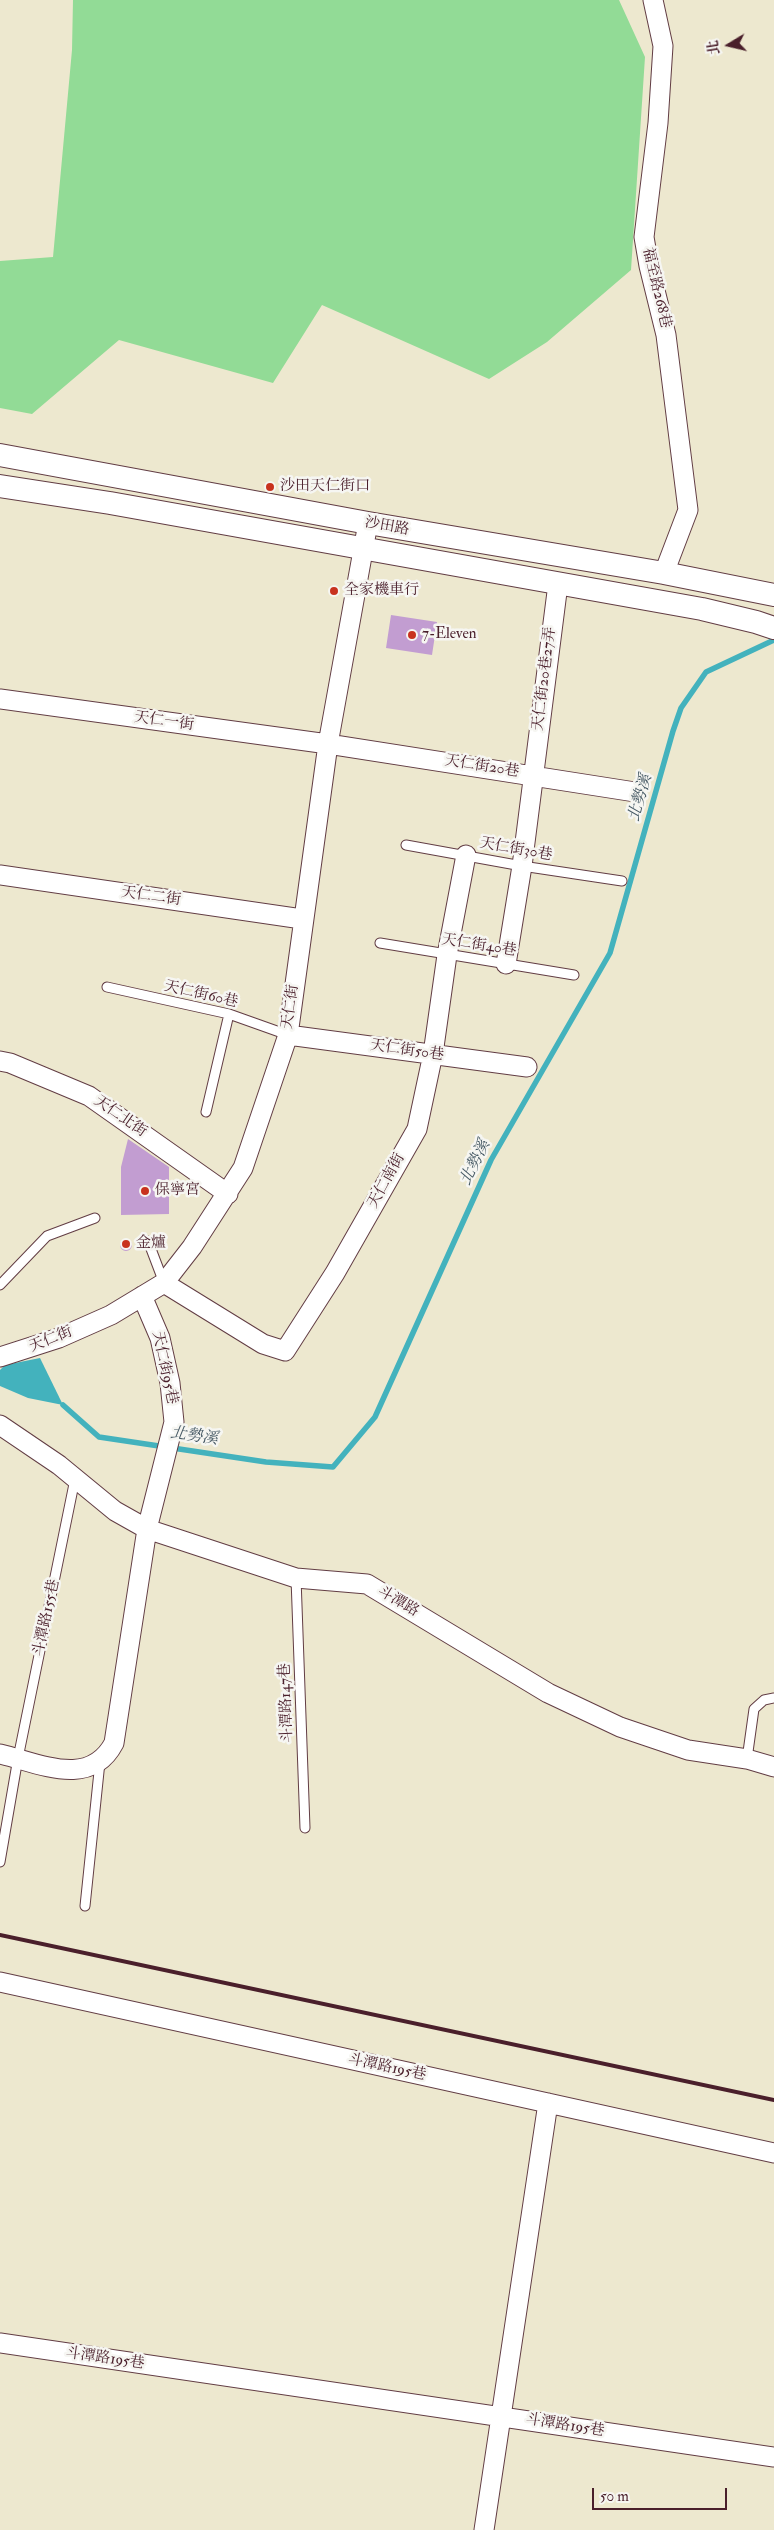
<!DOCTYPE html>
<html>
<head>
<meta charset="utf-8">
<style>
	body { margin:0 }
	#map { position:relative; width:774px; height:2530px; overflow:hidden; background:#ede8cf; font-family:"IM FELL Double Pica","Noto Serif TC",serif }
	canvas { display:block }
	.north { position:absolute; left:704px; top:20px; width:50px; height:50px; -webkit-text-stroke:4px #f6f6f2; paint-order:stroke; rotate:261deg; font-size:14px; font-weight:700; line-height:20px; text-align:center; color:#4a1f2b }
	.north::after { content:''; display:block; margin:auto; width:18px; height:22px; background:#4a1f2b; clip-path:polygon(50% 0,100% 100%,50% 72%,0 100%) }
	.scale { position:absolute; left:592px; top:2488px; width:135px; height:22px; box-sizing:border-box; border:2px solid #4a1f2b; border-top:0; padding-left:6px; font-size:15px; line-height:18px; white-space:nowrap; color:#4a1f2b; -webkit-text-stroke:4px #f6f6f2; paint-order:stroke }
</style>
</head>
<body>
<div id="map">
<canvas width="774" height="2530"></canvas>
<div class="north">北</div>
<div class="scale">50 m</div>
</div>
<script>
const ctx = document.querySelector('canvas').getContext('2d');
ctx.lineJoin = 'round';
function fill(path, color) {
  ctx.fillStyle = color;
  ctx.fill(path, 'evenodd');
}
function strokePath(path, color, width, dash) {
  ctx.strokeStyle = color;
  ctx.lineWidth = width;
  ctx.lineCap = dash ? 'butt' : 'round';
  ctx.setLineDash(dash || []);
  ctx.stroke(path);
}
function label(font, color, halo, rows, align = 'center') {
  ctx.font = font + ' "IM FELL Double Pica","Noto Serif TC",serif';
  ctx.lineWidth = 5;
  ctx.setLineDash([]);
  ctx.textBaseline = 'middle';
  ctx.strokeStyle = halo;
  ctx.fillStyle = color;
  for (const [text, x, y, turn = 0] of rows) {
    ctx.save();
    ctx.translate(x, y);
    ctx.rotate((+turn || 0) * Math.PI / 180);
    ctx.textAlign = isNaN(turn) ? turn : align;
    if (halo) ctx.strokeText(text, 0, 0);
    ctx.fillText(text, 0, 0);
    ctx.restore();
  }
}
const green = new Path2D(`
	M 73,0 L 619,0 L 645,57 L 631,270 L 547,342 L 489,379 L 322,305 L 273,383 L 119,340 L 32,414 L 0,408 L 0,261 L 53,257 L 72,50 Z`);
const water = new Path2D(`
	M 40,1358 L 63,1405 L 28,1398 L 0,1386 L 0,1370 L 5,1365 Z`);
const stream = new Path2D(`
	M 63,1405 L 99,1437 L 266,1462 L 333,1467 L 375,1417 L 491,1160 L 610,953 L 673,731 L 681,708 L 706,672 L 774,640`);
const building = new Path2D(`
	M 391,615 L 437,622 L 432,655 L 386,648 Z
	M 128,1139 L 169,1167 L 169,1214 L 121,1215 L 121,1167 Z
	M120 1245a6 6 0 1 1 12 0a6 6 0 1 1-12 0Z`);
const service = new Path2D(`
	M 406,845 L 522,866 L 622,881
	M 380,943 L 574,975
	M 107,987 L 229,1014 L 288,1035
	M 206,1112 L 229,1014
	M 148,1241 L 164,1283
	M 0,1285 L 47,1236 L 95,1218
	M 296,1578 L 305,1828
	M 747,1759 L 754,1709 L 764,1700 L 774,1698
	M 0,1862 L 18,1758 L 75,1479
	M 85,1906 L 100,1762`);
const minor = new Path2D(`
	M 653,0 L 663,46 L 658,123 L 644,237 L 649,266 L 666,335 L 688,510 L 664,573
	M 0,699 L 328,744 L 635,792
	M 0,875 L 302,919
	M 506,964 L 522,866 L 558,584
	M 288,1035 L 527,1067
	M 0,1061 L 10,1063 L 89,1096 L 228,1194
	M 164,1283 L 263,1344 L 285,1351 L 335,1273 L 417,1129 L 433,1054 L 447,955 L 466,855
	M 0,1357 L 59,1338 L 111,1315 L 164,1283 L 192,1247 L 243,1168 L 288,1035 L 328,744 L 368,523
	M 0,1425 L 59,1465 L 115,1511 L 147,1529 L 296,1578 L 367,1584 L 548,1693 L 620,1727 L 688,1750 L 747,1759 L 774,1767
	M 0,1754 C 39,1763 90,1789 114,1743 L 147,1529 L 174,1422 L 170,1383 L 160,1338 L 142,1296
	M 0,1982 L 774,2153
	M 0,2343 L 774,2457
	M 484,2530 L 548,2103`);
const tertiary = new Path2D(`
	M 0,455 L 368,523 L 664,573 L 774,595
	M 0,486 L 110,503 L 702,609 L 756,622 L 774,628`);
const rail = new Path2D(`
	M 0,1935 L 774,2100`);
const markers = [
	[270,487,5,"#c8321e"],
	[334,591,5,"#c8321e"],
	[412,635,5,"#c8321e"],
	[145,1191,5,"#c8321e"],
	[126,1244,5,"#c8321e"]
];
const streetNames = [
	["福至路268巷",656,288,77],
	["沙田路",387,527,10],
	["天仁街20巷27弄",545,679,-83],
	["天仁一街",164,722,8],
	["天仁街20巷",482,767,9],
	["天仁街30巷",516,850,10],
	["天仁二街",151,897,8],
	["天仁街40巷",479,946,9],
	["天仁街60巷",201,995,13],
	["天仁街",291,1007,-82],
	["天仁街50巷",407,1051,8],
	["天仁北街",120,1117,35],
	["天仁南街",387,1181,-61],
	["天仁街",51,1340,-22],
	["天仁街95巷",164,1368,78],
	["斗潭路",398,1602,31],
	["斗潭路155巷",47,1618,-78],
	["斗潭路147巷",287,1703,-92],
	["斗潭路195巷",387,2068,12],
	["斗潭路195巷",105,2359,8],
	["斗潭路195巷",565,2426,9]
];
const poiNames = [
	["沙田天仁街口",280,487],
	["全家機車行",344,591],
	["7-Eleven",422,635],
	["保寧宮",155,1191],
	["金爐",136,1244]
];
const waterNames = [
	["北勢溪",641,798,-74],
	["北勢溪",476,1163,-64],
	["北勢溪",194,1437,8]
];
fill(green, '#92db96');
fill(water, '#43b2bd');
strokePath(stream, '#43b2bd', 5.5);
fill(building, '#c29dd1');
strokePath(service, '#623d44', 11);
strokePath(minor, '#623d44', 21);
strokePath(tertiary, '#623d44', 24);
strokePath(service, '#fff', 9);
strokePath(minor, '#fff', 19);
strokePath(tertiary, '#fff', 22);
strokePath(rail, '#4a1f2b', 4);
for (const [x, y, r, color] of markers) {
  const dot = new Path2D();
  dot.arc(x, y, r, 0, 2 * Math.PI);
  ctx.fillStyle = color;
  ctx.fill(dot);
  strokePath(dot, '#f6f6f2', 2);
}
label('15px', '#4a1f2b', '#f6f6f2', streetNames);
label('15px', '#4a1f2b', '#f6f6f2', poiNames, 'left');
label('italic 16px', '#475a65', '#f6f6f2', waterNames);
</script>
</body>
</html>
